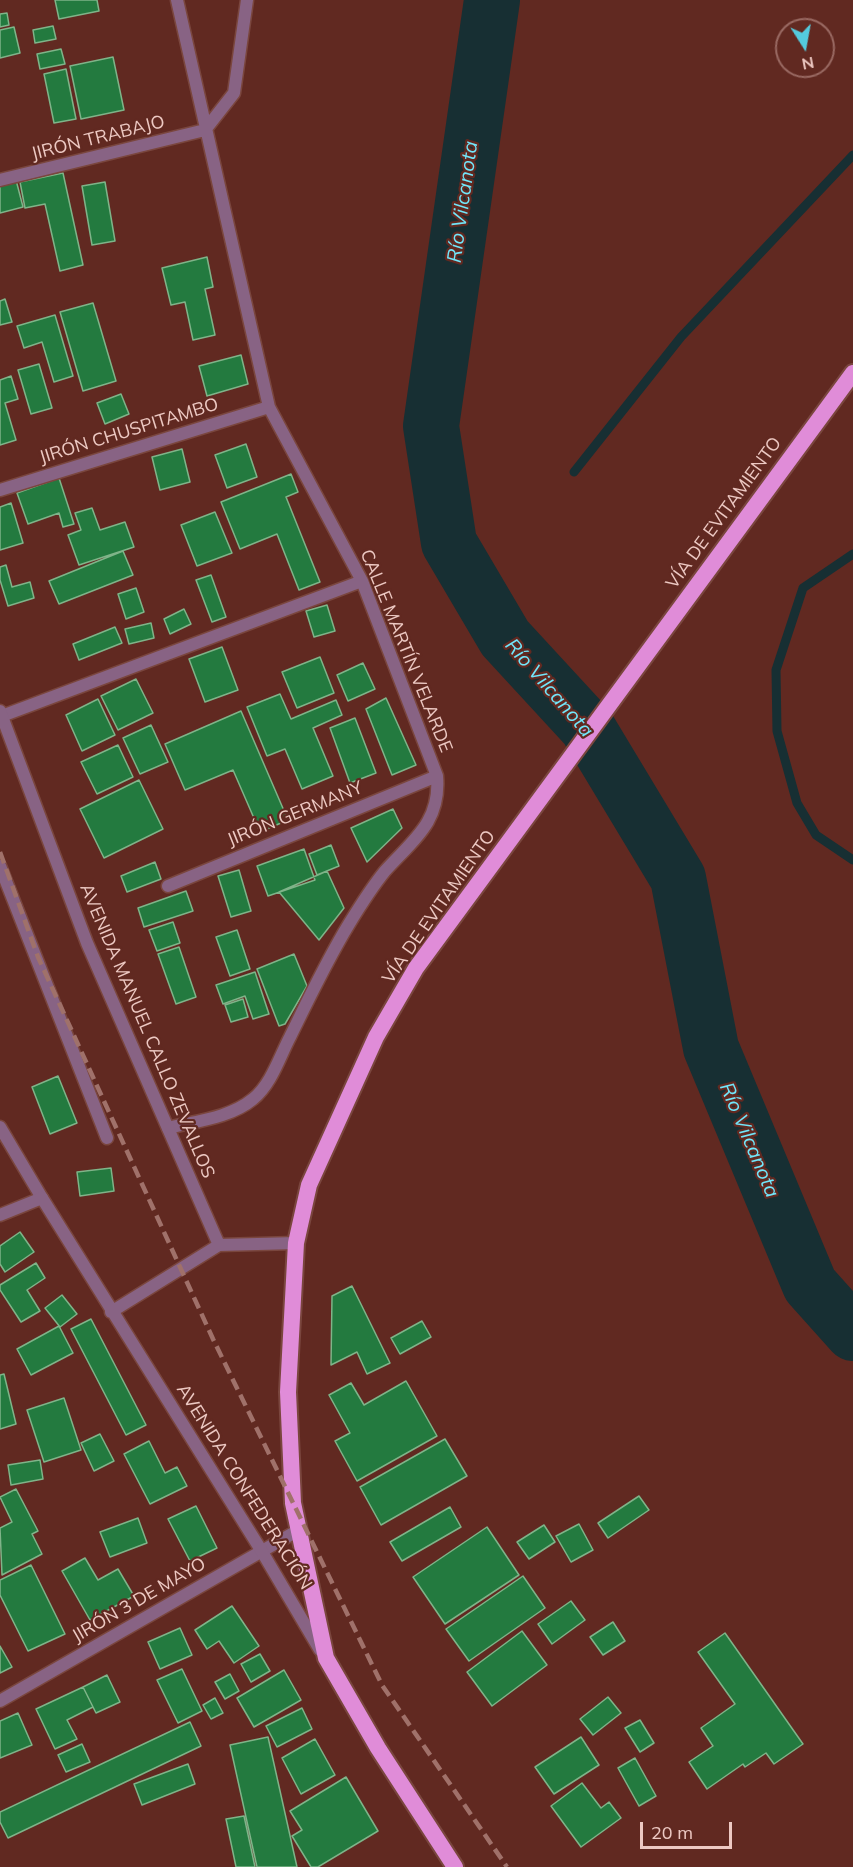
<!DOCTYPE html>
<html>
<head>
<meta charset="utf-8">
<style>
	body { margin:0 }
	#map { position:relative; width:853px; height:1867px; overflow:hidden; background:#612921; font-family:Mulish,sans-serif }
	canvas { display:block }
	.north { position:absolute; left:775px; top:18px; width:60px; height:60px; box-sizing:border-box; background:#612921; border:2px solid #996962; border-radius:50%; rotate:169deg; font-size:16px; font-weight:700; line-height:24px; text-align:center; color:#edc9c3 }
	.north::after { content:''; display:block; margin:auto; width:21px; height:27px; background:#54cadd; clip-path:polygon(50% 0,100% 100%,50% 72%,0 100%) }
	.scale { position:absolute; left:640px; top:1822px; width:92px; height:27px; box-sizing:border-box; border:3px solid #edc9c3; border-top:0; padding-left:8px; font-size:18px; line-height:21px; white-space:nowrap; color:#edc9c3; -webkit-text-stroke:4px #612921; paint-order:stroke }
</style>
</head>
<body>
<div id="map">
<canvas width="853" height="1867"></canvas>
<div class="north">N</div>
<div class="scale">20 m</div>
</div>
<script>
const ctx = document.querySelector('canvas').getContext('2d');
ctx.lineJoin = 'round';
function strokePath(path, color, width, dash) {
  ctx.strokeStyle = color;
  ctx.lineWidth = width;
  ctx.lineCap = dash ? 'butt' : 'round';
  ctx.setLineDash(dash || []);
  ctx.stroke(path);
}
function fill(path, color) {
  ctx.fillStyle = color;
  ctx.fill(path, 'evenodd');
}
function label(font, color, halo, rows, align = 'center') {
  ctx.font = font + ' Mulish,sans-serif';
  ctx.lineWidth = 4.5;
  ctx.setLineDash([]);
  ctx.textBaseline = 'middle';
  ctx.strokeStyle = halo;
  ctx.fillStyle = color;
  for (const [text, x, y, turn = 0] of rows) {
    ctx.save();
    ctx.translate(x, y);
    ctx.rotate((+turn || 0) * Math.PI / 180);
    ctx.textAlign = isNaN(turn) ? turn : align;
    if (halo) ctx.strokeText(text, 0, 0);
    ctx.fillText(text, 0, 0);
    ctx.restore();
  }
}
const stream = new Path2D(`
	M 574,472 L 681,337 L 853,155
	M 853,554 L 803,588 L 776,670 L 777,731 L 797,803 L 816,835 L 853,860`);
const river = new Path2D(`
	M 492,0 L 431,426 L 449,543 L 505,638 L 587,727 L 678,878 L 711,1048 L 810,1285 L 853,1333`);
const building = new Path2D(`
	M 55,0 L 97,0 L 99,11 L 59,19 Z
	M 7,13 L 9,25 L 0,27 L 0,14 Z
	M 53,26 L 56,39 L 35,43 L 33,30 Z
	M 14,27 L 20,53 L 0,58 L 0,30 Z
	M 61,49 L 65,64 L 40,69 L 37,54 Z
	M 113,57 L 124,110 L 81,119 L 70,66 Z
	M 66,69 L 76,119 L 54,123 L 44,74 Z
	M 63,173 L 83,265 L 60,271 L 45,204 L 25,208 L 20,182 Z
	M 16,180 L 23,207 L 0,213 L 0,184 Z
	M 105,182 L 115,241 L 92,245 L 82,186 Z
	M 207,257 L 213,287 L 205,289 L 215,335 L 193,340 L 185,302 L 171,305 L 162,268 Z
	M 5,299 L 12,322 L 0,325 L 0,301 Z
	M 93,303 L 116,381 L 83,391 L 60,312 Z
	M 55,315 L 73,376 L 54,382 L 42,342 L 24,348 L 17,326 Z
	M 241,355 L 248,384 L 207,396 L 199,366 Z
	M 39,364 L 52,408 L 31,414 L 18,370 Z
	M 11,376 L 18,399 L 5,403 L 16,440 L 0,445 L 0,380 Z
	M 121,394 L 129,414 L 105,424 L 97,403 Z
	M 246,444 L 257,477 L 227,488 L 215,455 Z
	M 182,449 L 190,482 L 160,490 L 152,457 Z
	M 291,474 L 298,492 L 286,497 L 320,582 L 299,590 L 277,534 L 240,549 L 221,502 Z
	M 59,478 L 74,524 L 63,527 L 59,513 L 28,524 L 17,493 Z
	M 11,503 L 23,543 L 0,550 L 0,507 Z
	M 92,508 L 100,530 L 125,522 L 134,547 L 79,565 L 68,535 L 81,530 L 75,513 Z
	M 215,512 L 232,553 L 197,566 L 181,525 Z
	M 123,551 L 133,575 L 59,604 L 49,581 Z
	M 6,565 L 12,587 L 30,582 L 34,598 L 8,606 L 0,580 L 0,567 Z
	M 211,575 L 226,617 L 212,622 L 196,580 Z
	M 136,588 L 144,612 L 126,619 L 118,594 Z
	M 327,605 L 335,631 L 314,637 L 306,611 Z
	M 184,609 L 191,624 L 170,634 L 164,619 Z
	M 151,623 L 154,638 L 129,644 L 125,629 Z
	M 115,627 L 122,643 L 79,660 L 73,644 Z
	M 222,647 L 238,690 L 205,702 L 189,659 Z
	M 320,657 L 334,693 L 297,708 L 282,672 Z
	M 363,663 L 375,689 L 348,701 L 337,675 Z
	M 136,679 L 153,713 L 118,730 L 101,696 Z
	M 280,694 L 291,719 L 336,700 L 342,715 L 313,728 L 333,776 L 302,789 L 285,749 L 267,756 L 247,707 Z
	M 386,698 L 416,765 L 392,775 L 366,709 Z
	M 98,699 L 115,735 L 82,751 L 66,715 Z
	M 241,711 L 288,820 L 260,832 L 233,770 L 185,790 L 165,744 Z
	M 355,718 L 376,773 L 350,783 L 330,728 Z
	M 151,725 L 168,762 L 140,774 L 123,738 Z
	M 118,745 L 133,777 L 97,794 L 81,762 Z
	M 139,780 L 163,829 L 104,858 L 80,809 Z
	M 393,809 L 402,828 L 367,862 L 351,828 Z
	M 331,845 L 339,866 L 317,875 L 309,854 Z
	M 304,849 L 315,880 L 268,896 L 257,866 Z
	M 155,862 L 161,879 L 127,892 L 121,876 Z
	M 239,870 L 251,911 L 231,917 L 218,876 Z
	M 327,871 L 344,908 L 319,940 L 279,892 Z
	M 186,891 L 193,911 L 144,927 L 138,908 Z
	M 173,922 L 180,943 L 157,951 L 149,930 Z
	M 237,930 L 250,969 L 230,976 L 216,937 Z
	M 179,947 L 196,997 L 176,1004 L 158,954 Z
	M 294,954 L 307,986 L 285,1024 L 279,1026 L 257,969 Z
	M 255,972 L 269,1014 L 253,1019 L 245,996 L 223,1004 L 216,985 Z
	M 243,999 L 248,1017 L 231,1022 L 225,1005 Z
	M 58,1076 L 77,1123 L 50,1134 L 32,1087 Z
	M 111,1168 L 114,1191 L 80,1196 L 77,1172 Z
	M 20,1232 L 34,1252 L 5,1272 L 0,1264 L 0,1246 Z
	M 36,1263 L 45,1278 L 27,1290 L 40,1311 L 21,1322 L 0,1290 L 0,1285 Z
	M 352,1286 L 390,1363 L 367,1374 L 357,1352 L 331,1365 L 332,1296 Z
	M 62,1295 L 77,1314 L 60,1327 L 45,1308 Z
	M 91,1319 L 146,1425 L 126,1435 L 71,1329 Z
	M 422,1321 L 431,1337 L 400,1354 L 391,1338 Z
	M 59,1326 L 73,1353 L 31,1375 L 17,1349 Z
	M 4,1374 L 16,1424 L 0,1429 L 0,1375 Z
	M 406,1381 L 437,1436 L 357,1481 L 335,1441 L 350,1433 L 329,1395 L 351,1383 L 364,1405 Z
	M 64,1398 L 81,1450 L 44,1462 L 27,1410 Z
	M 100,1434 L 114,1461 L 94,1471 L 81,1443 Z
	M 445,1439 L 467,1476 L 381,1525 L 360,1487 Z
	M 149,1441 L 165,1473 L 177,1467 L 187,1486 L 150,1504 L 124,1454 Z
	M 40,1460 L 43,1479 L 11,1485 L 8,1465 Z
	M 16,1489 L 38,1531 L 32,1534 L 42,1554 L 2,1575 L 0,1528 L 12,1522 L 0,1497 Z
	M 639,1496 L 649,1510 L 608,1538 L 598,1523 Z
	M 196,1506 L 217,1548 L 190,1561 L 168,1519 Z
	M 450,1507 L 461,1527 L 402,1561 L 390,1542 Z
	M 138,1518 L 147,1543 L 110,1557 L 100,1532 Z
	M 579,1524 L 593,1550 L 571,1562 L 556,1536 Z
	M 544,1525 L 555,1542 L 529,1559 L 517,1542 Z
	M 487,1527 L 519,1575 L 445,1624 L 413,1577 Z
	M 85,1558 L 98,1580 L 118,1569 L 134,1596 L 90,1620 L 62,1571 Z
	M 31,1565 L 65,1634 L 28,1651 L 0,1595 L 0,1580 Z
	M 523,1576 L 545,1608 L 469,1661 L 446,1629 Z
	M 571,1601 L 585,1620 L 552,1644 L 538,1624 Z
	M 232,1606 L 259,1646 L 234,1663 L 219,1641 L 207,1649 L 195,1630 Z
	M 613,1622 L 625,1641 L 603,1655 L 590,1637 Z
	M 180,1628 L 192,1655 L 160,1669 L 148,1642 Z
	M 522,1631 L 547,1665 L 492,1706 L 467,1672 Z
	M 725,1633 L 803,1744 L 774,1764 L 766,1753 L 745,1767 L 743,1764 L 707,1789 L 689,1762 L 713,1746 L 701,1728 L 735,1704 L 698,1652 Z
	M 0,1646 L 12,1667 L 0,1673 Z
	M 260,1654 L 270,1671 L 251,1682 L 241,1664 Z
	M 182,1669 L 202,1711 L 178,1723 L 157,1680 Z
	M 284,1670 L 301,1700 L 254,1727 L 237,1698 Z
	M 230,1674 L 239,1691 L 225,1699 L 215,1682 Z
	M 107,1675 L 120,1702 L 96,1713 L 83,1687 Z
	M 83,1687 L 93,1707 L 67,1720 L 77,1739 L 55,1749 L 36,1709 Z
	M 608,1697 L 621,1713 L 593,1735 L 580,1719 Z
	M 215,1698 L 223,1713 L 211,1719 L 203,1705 Z
	M 302,1708 L 312,1729 L 277,1747 L 266,1726 Z
	M 18,1713 L 32,1745 L 0,1758 L 0,1721 Z
	M 640,1720 L 654,1743 L 640,1752 L 625,1728 Z
	M 190,1722 L 201,1746 L 8,1838 L 0,1822 L 0,1812 Z
	M 268,1737 L 297,1867 L 257,1867 L 230,1745 Z
	M 581,1737 L 599,1765 L 554,1794 L 535,1767 Z
	M 315,1739 L 335,1775 L 301,1794 L 282,1758 Z
	M 82,1744 L 90,1762 L 66,1772 L 58,1755 Z
	M 635,1758 L 656,1796 L 639,1806 L 618,1768 Z
	M 188,1764 L 195,1784 L 142,1805 L 134,1784 Z
	M 346,1777 L 378,1831 L 318,1867 L 311,1867 L 292,1836 L 302,1830 L 290,1811 Z
	M 582,1783 L 601,1808 L 609,1802 L 621,1818 L 581,1847 L 551,1806 Z
	M 244,1816 L 255,1867 L 236,1867 L 226,1819 Z`);
const service = new Path2D(`
	M 0,866 L 107,1138`);
const minor = new Path2D(`
	M 205,130 L 234,93 L 247,0
	M 0,180 L 205,130
	M 0,490 L 269,407
	M 2,716 L 362,581
	M 168,886 L 437,776
	M 0,1127 L 42,1198
	M 168,1128 C 196,1121 230,1118 253,1099 C 271,1085 280,1056 290,1037 C 309,998 327,960 349,924 C 360,906 372,887 385,871 C 413,840 441,822 437,776 L 362,581 L 269,407 L 177,0
	M 0,1701 L 297,1531`);
const tertiary = new Path2D(`
	M 0,711 L 87,943 L 219,1245 L 111,1312
	M 0,1215 L 42,1198 L 261,1550 L 320,1650
	M 219,1245 L 296,1243`);
const trunk = new Path2D(`
	M 455,1867 L 378,1748 L 326,1658 L 293,1503 L 288,1392 L 296,1243 L 309,1185 L 376,1037 L 416,968 L 853,373`);
const rail = new Path2D(`
	M 0,852 L 38,957 L 213,1339 L 382,1685 L 507,1867`);
const streetNames = [
	["JIRÓN TRABAJO",98,138,-14],
	["JIRÓN CHUSPITAMBO",129,431,-17],
	["VÍA DE EVITAMIENTO",724,513,-54],
	["CALLE MARTÍN VELARDE",406,651,68],
	["JIRÓN GERMANY",295,814,-22],
	["VÍA DE EVITAMIENTO",439,907,-55],
	["AVENIDA MANUEL CALLO ZEVALLOS",147,1031,67],
	["AVENIDA CONFEDERACIÓN",244,1487,58],
	["JIRÓN 3 DE MAYO",139,1600,-30]
];
const waterNames = [
	["Río Vilcanota",463,202,-82],
	["Río Vilcanota",549,688,49],
	["Río Vilcanota",749,1140,67]
];
strokePath(stream, '#172f33', 9);
strokePath(river, '#172f33', 56);
fill(building, '#237a3f');
strokePath(building, '#7fb489', 1.5);
strokePath(service, '#7a463e', 15);
strokePath(minor, '#7a463e', 15);
strokePath(tertiary, '#7a463e', 15);
strokePath(trunk, '#7a463e', 20);
strokePath(service, '#886384', 12);
strokePath(minor, '#886384', 12);
strokePath(tertiary, '#886384', 12);
strokePath(trunk, '#e08cd8', 16);
strokePath(rail, '#a0716a', 4.5, [12, 6]);
label('18px', '#edc9c3', '#612921', streetNames);
label('italic 20px', '#71e7fb', '#612921', waterNames);
</script>
</body>
</html>
